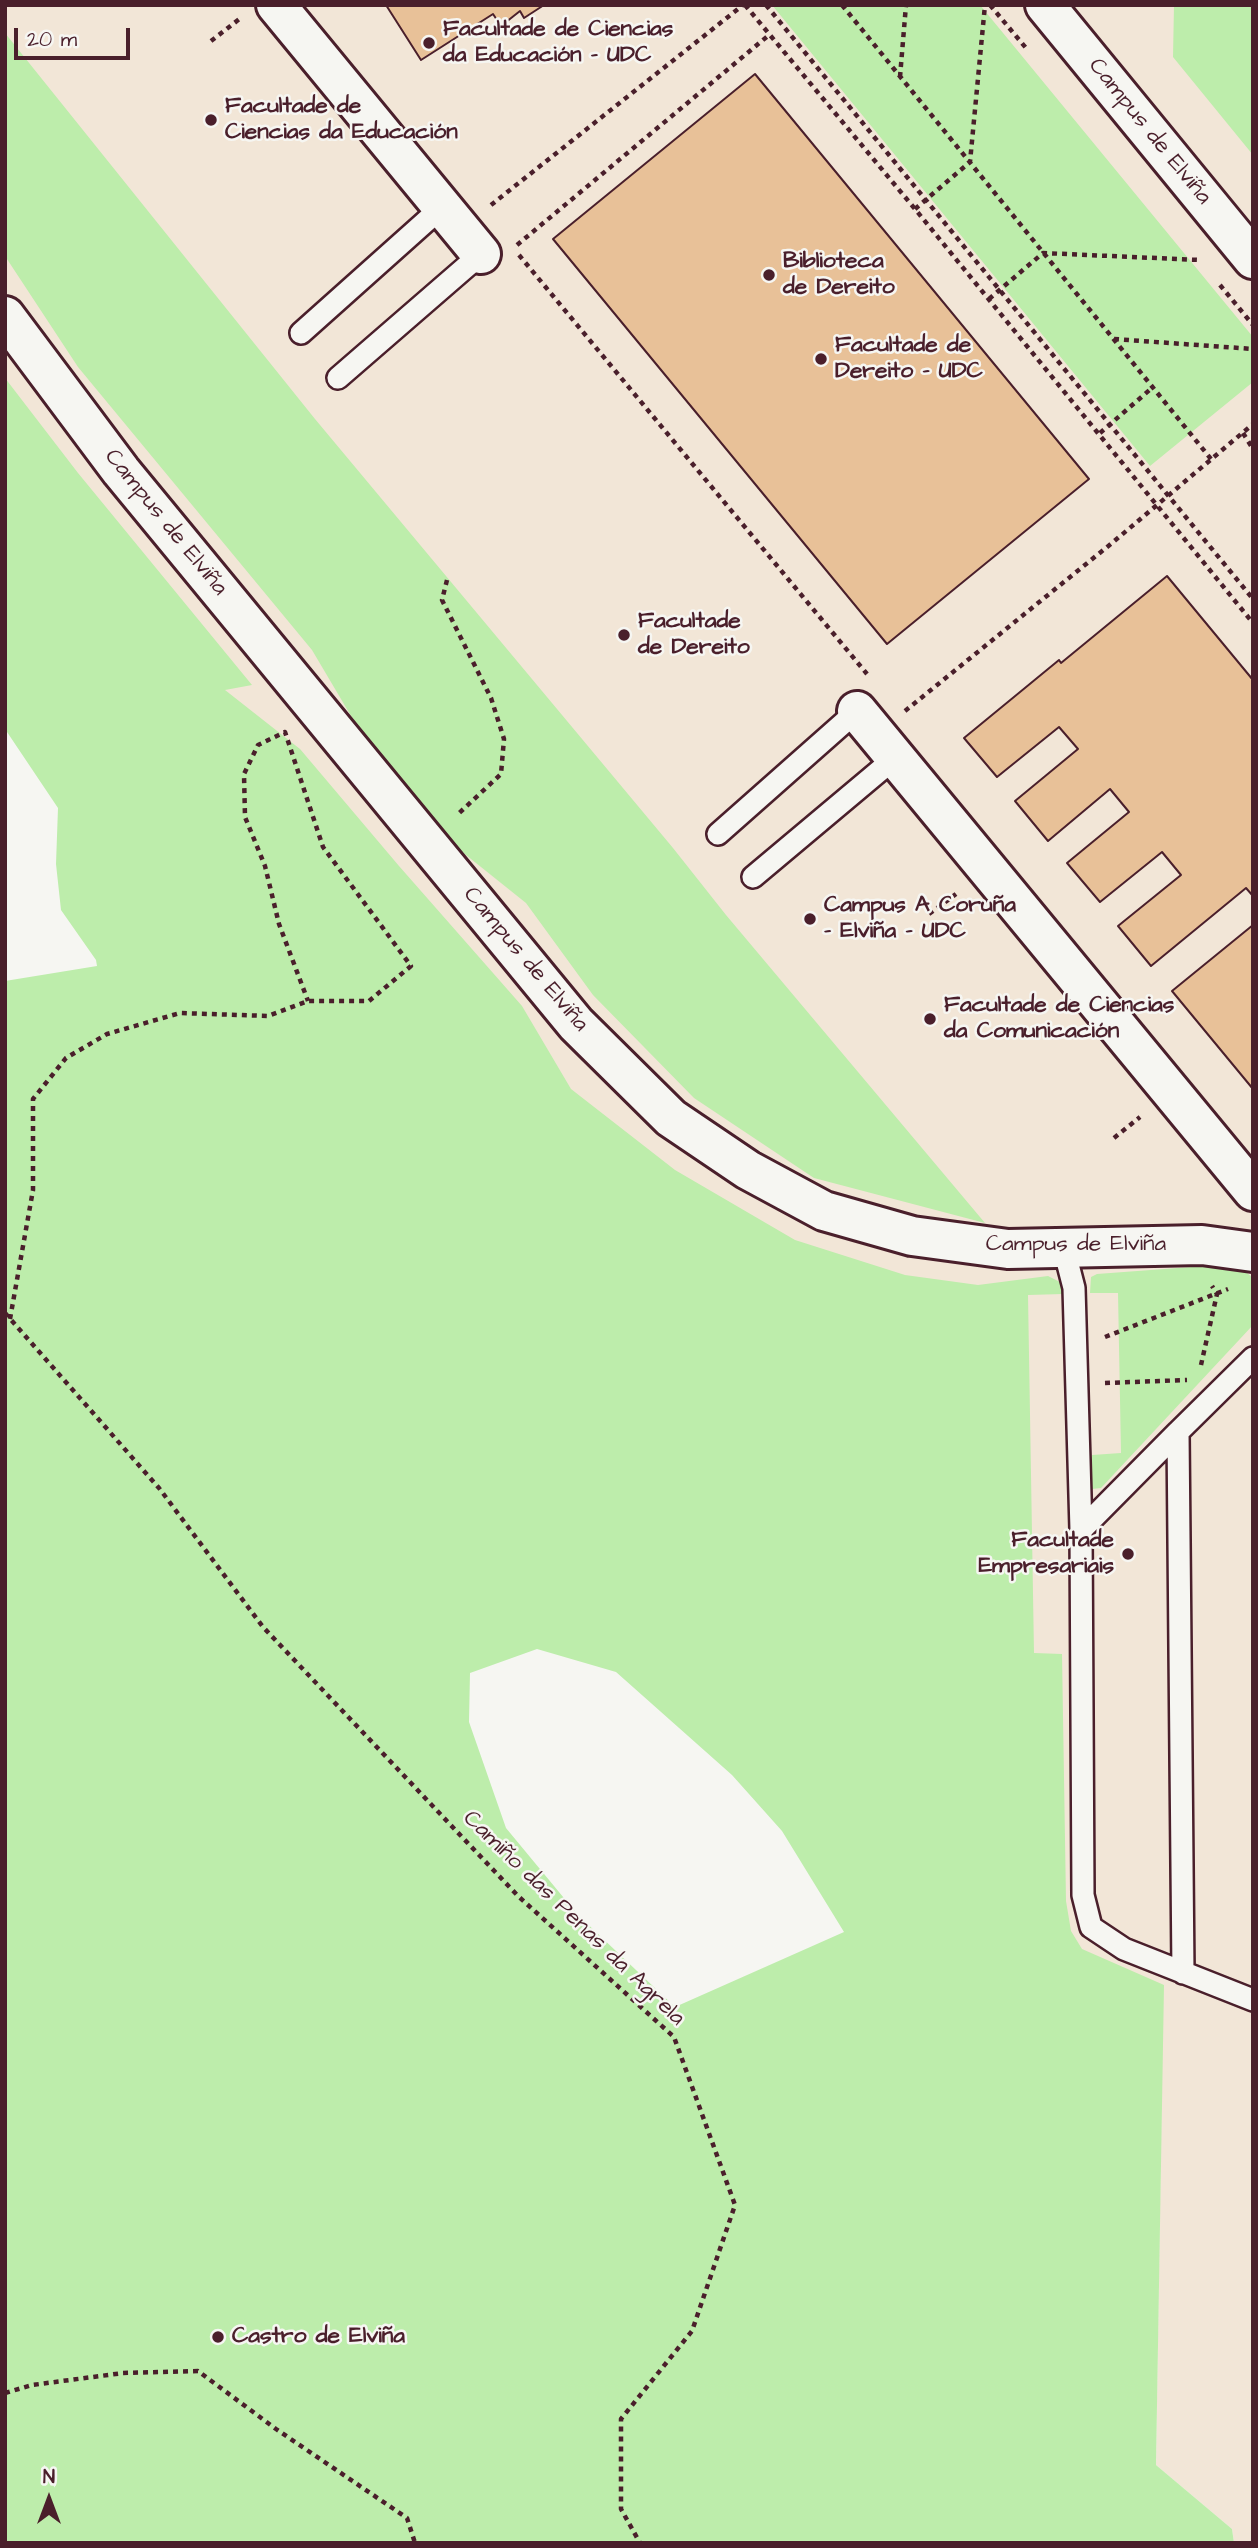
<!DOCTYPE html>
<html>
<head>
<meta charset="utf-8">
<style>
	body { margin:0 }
	#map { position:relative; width:1258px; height:2548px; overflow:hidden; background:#f6f6f2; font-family:"Architects Daughter",sans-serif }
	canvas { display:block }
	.frame { position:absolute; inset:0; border:7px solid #4a1f2b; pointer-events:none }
	.north { position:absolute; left:14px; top:2464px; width:70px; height:70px; -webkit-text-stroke:5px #f6f6f2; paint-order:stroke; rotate:0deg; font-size:19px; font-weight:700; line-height:28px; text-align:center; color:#4a1f2b }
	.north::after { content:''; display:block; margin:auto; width:24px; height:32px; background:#4a1f2b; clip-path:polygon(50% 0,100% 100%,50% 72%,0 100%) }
	.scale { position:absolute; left:14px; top:28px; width:116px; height:32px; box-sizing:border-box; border:4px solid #4a1f2b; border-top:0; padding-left:9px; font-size:21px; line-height:24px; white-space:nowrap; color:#4a1f2b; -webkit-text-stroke:5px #f6f6f2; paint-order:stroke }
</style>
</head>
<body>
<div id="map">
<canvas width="1258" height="2548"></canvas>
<div class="frame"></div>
<div class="north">N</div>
<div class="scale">20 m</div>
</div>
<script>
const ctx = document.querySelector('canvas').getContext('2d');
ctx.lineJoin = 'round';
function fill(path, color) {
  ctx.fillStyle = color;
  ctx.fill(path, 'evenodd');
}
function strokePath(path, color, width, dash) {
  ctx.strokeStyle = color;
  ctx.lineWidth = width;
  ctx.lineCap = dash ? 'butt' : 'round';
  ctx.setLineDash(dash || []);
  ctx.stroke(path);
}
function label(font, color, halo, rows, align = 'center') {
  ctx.font = font + ' "Architects Daughter",sans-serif';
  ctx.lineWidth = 5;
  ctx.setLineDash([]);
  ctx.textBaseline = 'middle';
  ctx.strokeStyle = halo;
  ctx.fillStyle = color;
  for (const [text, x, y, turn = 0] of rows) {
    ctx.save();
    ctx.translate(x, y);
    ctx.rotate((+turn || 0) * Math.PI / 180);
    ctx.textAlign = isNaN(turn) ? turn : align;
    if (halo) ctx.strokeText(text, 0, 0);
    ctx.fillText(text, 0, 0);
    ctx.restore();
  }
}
const built = new Path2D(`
	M 5,5 L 1253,5 L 1253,2543 L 1234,2543 L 1232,2529 L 1156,2465 L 1162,2073 L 5,453 Z`);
const green = new Path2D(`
	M 772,5 L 980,5 L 1253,337 L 1253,382 L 1150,466 Z
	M 1174,5 L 1253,5 L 1253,155 L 1173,57 Z
	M 5,33 L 315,419 L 673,848 L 726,915 L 985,1223 L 814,1178 L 694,1098 L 593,995 L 526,903 L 441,835 L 367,743 L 312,650 L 78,367 L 5,256 Z
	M 5,378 L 78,473 L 252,685 L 225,690 L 300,749 L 399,866 L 522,1006 L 571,1089 L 675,1170 L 795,1240 L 905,1275 L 978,1285 L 1048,1276 L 1060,1282 L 1063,1294 L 1028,1295 L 1034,1653 L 1062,1654 L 1066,1901 L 1071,1931 L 1082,1949 L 1164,1985 L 1156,2465 L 1232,2529 L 1234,2543 L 5,2543 L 5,981 L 97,966 L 96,960 L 61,910 L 56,864 L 58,808 L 5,729 ZM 537,1649 L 616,1672 L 732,1775 L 782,1831 L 844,1932 L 675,2007 L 578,1915 L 506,1828 L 469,1722 L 470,1673 Z
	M 1218,1265 L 1239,1266 L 1253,1278 L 1253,1325 L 1101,1488 L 1092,1489 L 1092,1455 L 1121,1453 L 1118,1293 L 1090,1293 L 1091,1277 L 1097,1274 Z`);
const building = new Path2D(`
	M 386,5 L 544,5 L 524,18 L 520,11 L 501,26 L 493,14 L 421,60 Z
	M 755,74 L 1089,479 L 887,644 L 553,239 Z
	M 1167,576 L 1253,680 L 1253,896 L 1246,888 L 1151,966 L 1118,926 L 1181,875 L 1162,852 L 1100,902 L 1067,863 L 1129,812 L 1110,789 L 1048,841 L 1015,801 L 1078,749 L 1059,727 L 997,777 L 964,738 L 1059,660 L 1061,663 Z
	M 1253,925 L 1253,1089 L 1172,991 Z`);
const path = new Path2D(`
	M 745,5 L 915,209 L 1253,623
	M 766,5 L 1253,599
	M 842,5 L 1211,459
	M 990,5 L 1026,48
	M 211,41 L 242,17
	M 900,77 L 906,5
	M 491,205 L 743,5
	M 915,209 L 970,162 L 985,5
	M 517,245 L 769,35
	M 519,255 L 867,674
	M 1220,285 L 1253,325
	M 989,299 L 1043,253 L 1200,260
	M 1114,339 L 1253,349
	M 1100,433 L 1153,387
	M 1243,433 L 1253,449
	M 447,580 L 442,600 L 491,698 L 504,739 L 501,774 L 456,816
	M 905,711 L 1112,543 L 1253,424
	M 929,914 L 956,894
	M 1114,1138 L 1140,1117
	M 5,1313 L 159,1488 L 263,1627 L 518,1896 L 674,2037 L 735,2205 L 692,2331 L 621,2419 L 621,2509 L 640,2543
	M 10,1319 L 33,1190 L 33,1099 L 66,1058 L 107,1034 L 180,1013 L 268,1016 L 308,1001 L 369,1001 L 411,966 L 323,847 L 285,732 L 258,745 L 244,774 L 245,817 L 265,866 L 279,924 L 308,1001
	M 1105,1337 L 1228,1289
	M 1201,1365 L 1217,1294 L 1212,1286
	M 1105,1383 L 1187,1380
	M 5,2393 L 32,2385 L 123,2373 L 198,2371 L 276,2429 L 407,2518 L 415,2543`);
const lane = new Path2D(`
	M 301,333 L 442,207
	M 338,378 L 481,254
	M 718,834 L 857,711
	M 753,877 L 896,757
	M 1064,1249 L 1074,1288 L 1081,1530 L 1083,1895 L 1091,1927 L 1124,1949 L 1253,2000
	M 1081,1530 L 1178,1432
	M 1183,1973 L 1178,1432 L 1253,1358`);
const street = new Path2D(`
	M 276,5 L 481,254
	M 1045,5 L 1253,259
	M 5,316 L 121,471 L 576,1024 L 671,1118 L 748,1170 L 824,1211 L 912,1236 L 1008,1249 L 1202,1245 L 1253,1252
	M 857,711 L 1253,1191`);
const markers = [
	[429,43,7,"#4a1f2b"],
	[211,120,7,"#4a1f2b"],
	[769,275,7,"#4a1f2b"],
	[821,359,7,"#4a1f2b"],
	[624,635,7,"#4a1f2b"],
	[810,919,7,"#4a1f2b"],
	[930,1019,7,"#4a1f2b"],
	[1128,1554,7,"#4a1f2b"],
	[218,2337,7,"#4a1f2b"]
];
const poiNames = [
	["Facultade de Ciencias",443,30],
	["da Educación - UDC",443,56],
	["Facultade de",225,107],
	["Ciencias da Educación",225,133],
	["Biblioteca",783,262],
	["de Dereito",783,288],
	["Facultade de",835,346],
	["Dereito - UDC",835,372],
	["Facultade",638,622],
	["de Dereito",638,648],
	["Campus A Coruña",824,906],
	["- Elviña - UDC",824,932],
	["Facultade de Ciencias",944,1006],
	["da Comunicación",944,1032],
	["Facultade",1114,1541,"right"],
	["Empresariais",1114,1567,"right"],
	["Castro de Elviña",232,2337]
];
const streetNames = [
	["Campus de Elviña",1149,132,51],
	["Campus de Elviña",165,523,51],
	["Campus de Elviña",525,960,50],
	["Campus de Elviña",1076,1245],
	["Camiño das Penas da Agrela",573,1919,44]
];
fill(built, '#f2e6d7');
fill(green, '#bdedab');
fill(building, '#e8c198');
strokePath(building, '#4a1f2b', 2);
strokePath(lane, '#4a1f2b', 26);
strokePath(street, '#4a1f2b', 44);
strokePath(path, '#4a1f2b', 4.5, [5, 5]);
strokePath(lane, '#f6f6f2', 21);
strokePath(street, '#f6f6f2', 38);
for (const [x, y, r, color] of markers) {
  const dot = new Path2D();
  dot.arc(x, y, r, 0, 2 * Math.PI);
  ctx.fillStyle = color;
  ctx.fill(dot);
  strokePath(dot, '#f6f6f2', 2.5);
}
label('bold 23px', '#4a1f2b', '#f6f6f2', poiNames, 'left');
label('23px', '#4a1f2b', '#f6f6f2', streetNames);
</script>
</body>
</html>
